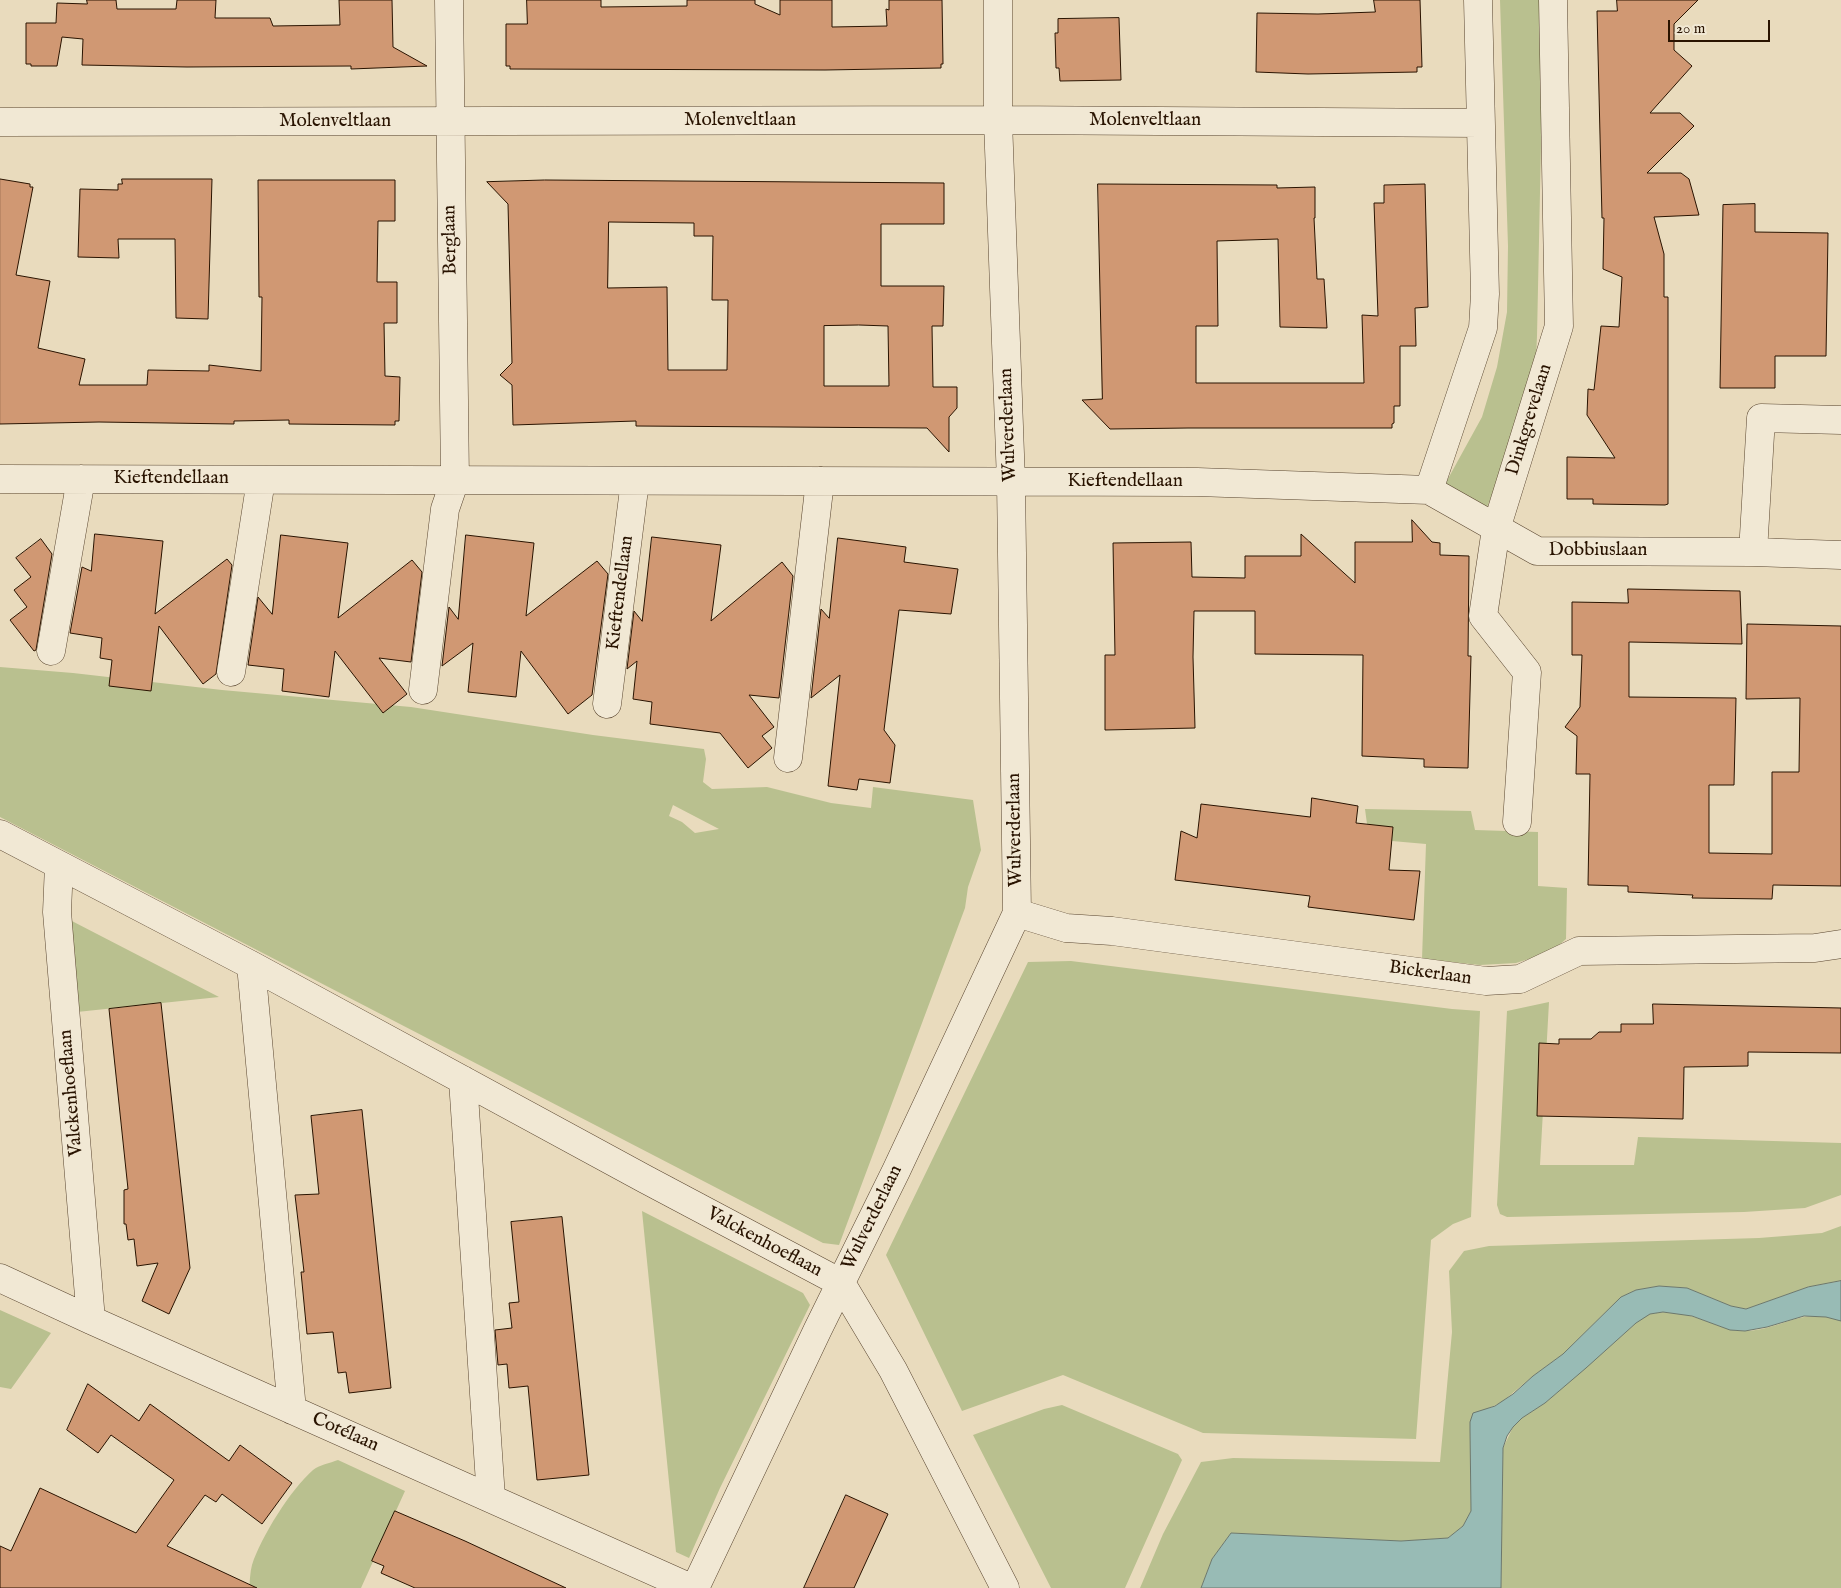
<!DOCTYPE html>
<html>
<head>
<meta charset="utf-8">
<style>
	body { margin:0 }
	#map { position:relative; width:1841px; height:1588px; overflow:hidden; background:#e9dbbd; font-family:"IM FELL English",serif }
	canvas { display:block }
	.scale { position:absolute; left:1668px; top:20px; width:102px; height:22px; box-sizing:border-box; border:2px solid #291300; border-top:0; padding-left:6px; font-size:15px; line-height:18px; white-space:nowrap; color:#291300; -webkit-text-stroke:4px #f1e8d4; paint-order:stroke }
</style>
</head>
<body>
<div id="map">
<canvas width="1841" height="1588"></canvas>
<div class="scale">20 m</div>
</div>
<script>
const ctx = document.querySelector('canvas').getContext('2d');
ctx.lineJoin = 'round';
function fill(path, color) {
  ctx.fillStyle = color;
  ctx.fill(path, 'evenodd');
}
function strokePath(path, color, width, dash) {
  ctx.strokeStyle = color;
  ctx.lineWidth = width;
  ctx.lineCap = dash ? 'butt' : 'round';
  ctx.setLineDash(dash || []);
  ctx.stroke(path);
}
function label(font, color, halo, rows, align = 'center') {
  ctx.font = font + ' "IM FELL English",serif';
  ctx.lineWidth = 4;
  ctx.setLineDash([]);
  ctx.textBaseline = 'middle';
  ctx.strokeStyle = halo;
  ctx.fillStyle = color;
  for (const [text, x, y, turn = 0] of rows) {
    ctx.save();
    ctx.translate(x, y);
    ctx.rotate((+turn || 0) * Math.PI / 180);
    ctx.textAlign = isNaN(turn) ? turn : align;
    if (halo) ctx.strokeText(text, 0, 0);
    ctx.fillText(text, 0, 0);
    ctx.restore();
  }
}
const green = new Path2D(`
	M 1500,0 L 1544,0 L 1537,336 L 1536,360 L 1526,408 L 1486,510 L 1444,486 L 1482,417 L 1497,367 L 1507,312 L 1508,246 Z
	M 0,667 L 73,673 L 222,690 L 411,707 L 593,735 L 704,749 L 706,759 L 703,782 L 712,789 L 767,787 L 831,803 L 871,808 L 873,787 L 973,800 L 981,850 L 968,887 L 965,908 L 839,1245 L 823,1243 L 0,817 ZM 673,805 L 719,829 L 695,833 L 682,822 L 669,816 Z
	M 1365,809 L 1471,811 L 1475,830 L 1538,832 L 1538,886 L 1567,888 L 1566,939 L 1551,952 L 1516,963 L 1480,965 L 1422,959 L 1426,844 L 1369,839 Z
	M 68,919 L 219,997 L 77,1012 Z
	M 1071,961 L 1452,1009 L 1480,1011 L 1471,1217 L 1453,1224 L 1431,1240 L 1416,1439 L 1203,1433 L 1063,1375 L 962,1411 L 886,1255 L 1028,962 Z
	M 1549,1002 L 1540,1165 L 1634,1165 L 1638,1137 L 1841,1143 L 1841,1195 L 1805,1208 L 1744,1212 L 1507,1217 L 1500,1214 L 1497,1205 L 1507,1011 Z
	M 642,1211 L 803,1293 L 810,1305 L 720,1488 L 689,1558 L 676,1552 Z
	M 1841,1226 L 1841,1281 L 1808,1287 L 1746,1309 L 1731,1306 L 1687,1288 L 1659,1286 L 1636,1290 L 1621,1297 L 1563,1354 L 1533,1376 L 1502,1402 L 1487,1409 L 1470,1422 L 1471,1511 L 1463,1526 L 1448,1538 L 1401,1541 L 1231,1533 L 1212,1559 L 1201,1588 L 1140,1588 L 1163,1534 L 1201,1462 L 1233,1458 L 1440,1462 L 1452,1332 L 1449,1271 L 1464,1251 L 1489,1246 L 1759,1238 L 1822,1233 Z
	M 0,1310 L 51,1333 L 11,1389 L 0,1387 Z
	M 1663,1312 C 1674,1313 1684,1313 1694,1317 C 1711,1322 1728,1332 1746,1331 C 1782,1330 1802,1306 1841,1321 L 1841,1588 L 1501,1588 L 1503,1448 L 1513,1427 L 1522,1418 L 1545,1403 L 1643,1317 L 1650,1314 Z
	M 1062,1405 L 1178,1454 L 1182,1460 L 1125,1588 L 1051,1588 L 973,1435 L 1044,1409 Z
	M 338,1460 L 405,1491 L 361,1588 L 249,1588 C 250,1581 250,1572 252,1565 C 261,1537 291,1489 313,1470 C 319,1465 330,1463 338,1460 Z`);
const water = new Path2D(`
	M 1841,1281 L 1841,1321 L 1826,1317 L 1804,1316 L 1767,1327 L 1745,1331 L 1730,1330 L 1692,1316 L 1663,1312 L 1650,1314 L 1636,1323 L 1586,1368 L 1545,1403 L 1522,1418 L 1513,1427 L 1507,1436 L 1503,1448 L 1501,1588 L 1201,1588 L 1212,1559 L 1231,1533 L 1401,1541 L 1448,1538 L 1463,1526 L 1471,1511 L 1470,1429 L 1470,1422 L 1473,1413 L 1495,1406 L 1513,1394 L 1533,1376 L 1563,1354 L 1621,1297 L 1636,1290 L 1659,1286 L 1687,1288 L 1731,1306 L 1746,1309 L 1808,1287 Z`);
const building = new Path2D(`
	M 87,0 L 116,0 L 117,9 L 176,9 L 177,0 L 216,0 L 215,18 L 270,18 L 273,26 L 340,25 L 339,0 L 392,0 L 393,47 L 427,66 L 351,69 L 351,66 L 187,67 L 82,65 L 83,39 L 62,37 L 57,66 L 31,66 L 31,64 L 26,64 L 26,23 L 56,23 L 57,3 L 87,4 Z
	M 527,0 L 601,0 L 601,7 L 687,6 L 687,0 L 755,0 L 755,4 L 780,15 L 780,0 L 832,0 L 832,27 L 887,26 L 886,9 L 889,10 L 889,0 L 942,0 L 943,64 L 941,64 L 941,68 L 825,70 L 510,69 L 510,66 L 506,66 L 506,24 L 527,24 Z
	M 1374,0 L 1420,0 L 1422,67 L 1417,67 L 1417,72 L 1308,74 L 1256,72 L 1257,13 L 1318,14 L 1375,12 Z
	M 1617,0 L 1698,0 L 1674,24 L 1674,50 L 1692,66 L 1650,113 L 1680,113 L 1694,126 L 1647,173 L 1681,173 L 1689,179 L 1699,215 L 1654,217 L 1664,254 L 1664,297 L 1668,297 L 1668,504 L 1665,505 L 1593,504 L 1593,499 L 1567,499 L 1567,457 L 1615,458 L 1587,415 L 1588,389 L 1594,390 L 1601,326 L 1619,327 L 1622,277 L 1603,269 L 1604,218 L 1602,218 L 1597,11 L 1617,11 Z
	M 1119,18 L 1121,80 L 1060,81 L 1059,68 L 1056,68 L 1055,33 L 1058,33 L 1058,19 Z
	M 0,179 L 30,184 L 30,187 L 33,187 L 16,275 L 50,281 L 38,348 L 85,359 L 79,385 L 147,385 L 148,370 L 209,371 L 209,365 L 261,371 L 262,297 L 259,297 L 258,180 L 395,180 L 395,221 L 378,221 L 377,282 L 397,282 L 397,323 L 384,323 L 385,376 L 400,377 L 399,421 L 395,421 L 395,425 L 289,424 L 289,420 L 234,421 L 234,424 L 99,422 L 0,424 Z
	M 122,179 L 212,179 L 208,319 L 176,318 L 175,239 L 118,239 L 119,258 L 78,257 L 80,189 L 118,190 L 118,184 L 122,184 Z
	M 545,180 L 944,183 L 944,224 L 881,224 L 881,286 L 944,286 L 943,326 L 932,326 L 933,387 L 957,387 L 957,408 L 949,417 L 949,452 L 927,428 L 636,426 L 636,421 L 513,425 L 512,385 L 500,375 L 512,363 L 508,204 L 487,182 ZM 609,222 L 694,223 L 694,236 L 713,236 L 712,300 L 728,300 L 727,370 L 668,370 L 667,287 L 608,288 ZM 859,325 L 888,326 L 889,386 L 824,386 L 824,326 Z
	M 1098,184 L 1277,185 L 1277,188 L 1315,187 L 1315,218 L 1314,218 L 1317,279 L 1324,279 L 1327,328 L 1280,327 L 1278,239 L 1217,241 L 1218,326 L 1196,326 L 1196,383 L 1364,383 L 1362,315 L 1378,316 L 1374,203 L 1384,203 L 1384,185 L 1425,184 L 1428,307 L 1415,308 L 1416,346 L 1400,346 L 1400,406 L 1394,406 L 1394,423 L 1392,424 L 1392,428 L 1188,428 L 1110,429 L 1082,400 L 1102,399 Z
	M 1755,204 L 1755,232 L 1828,233 L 1826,356 L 1775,356 L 1775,388 L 1720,388 L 1723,205 Z
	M 1412,520 L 1432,542 L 1440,543 L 1440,555 L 1469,556 L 1468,656 L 1471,656 L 1468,768 L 1424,767 L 1424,759 L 1362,756 L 1363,655 L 1255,654 L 1255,611 L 1194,611 L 1193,657 L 1195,728 L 1105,730 L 1105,655 L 1115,655 L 1113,543 L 1191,542 L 1192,577 L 1245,578 L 1245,556 L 1301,556 L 1301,534 L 1355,583 L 1355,542 L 1412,542 Z
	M 95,534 L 163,541 L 155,614 L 227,559 L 232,565 L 216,674 L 203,684 L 159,626 L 151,691 L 109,686 L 112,660 L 100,658 L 102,638 L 70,633 L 82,567 L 91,571 Z
	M 281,535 L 348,543 L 338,618 L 412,560 L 422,572 L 411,662 L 379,658 L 407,694 L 383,713 L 335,651 L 329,697 L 282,691 L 284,669 L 248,665 L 258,597 L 272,614 Z
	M 466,535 L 534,543 L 526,616 L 597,561 L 608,574 L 592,695 L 568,714 L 521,651 L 516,697 L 468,692 L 473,643 L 442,666 L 449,607 L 458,619 Z
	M 652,537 L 721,545 L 711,621 L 782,562 L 793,576 L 779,698 L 749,695 L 774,727 L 762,736 L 772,748 L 748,768 L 720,733 L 650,724 L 652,702 L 633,699 L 637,661 L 627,669 L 634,611 L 642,621 Z
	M 838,538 L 906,547 L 904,562 L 958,569 L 951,614 L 899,610 L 884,730 L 895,745 L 890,783 L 859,779 L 857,790 L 828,786 L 840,675 L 811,698 L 821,609 L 829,618 Z
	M 41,539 L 52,554 L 36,650 L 34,651 L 10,620 L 27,607 L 14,590 L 31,577 L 16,558 Z
	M 1628,589 L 1740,591 L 1742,644 L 1629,642 L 1629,697 L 1736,698 L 1734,785 L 1709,785 L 1709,853 L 1772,854 L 1772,772 L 1799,772 L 1800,698 L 1746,699 L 1747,624 L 1841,626 L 1841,886 L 1773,885 L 1772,899 L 1692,898 L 1693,895 L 1628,892 L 1628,886 L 1588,885 L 1590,774 L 1576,774 L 1577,736 L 1565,727 L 1580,707 L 1582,655 L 1572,655 L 1572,602 L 1628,603 Z
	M 1312,798 L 1358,806 L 1356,823 L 1393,827 L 1389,870 L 1420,871 L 1414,920 L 1308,907 L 1310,896 L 1175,880 L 1181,831 L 1197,838 L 1201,804 L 1310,817 Z
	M 161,1003 L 190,1268 L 169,1314 L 142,1301 L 158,1263 L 137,1266 L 134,1239 L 128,1240 L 126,1224 L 124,1224 L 124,1190 L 128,1189 L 109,1009 Z
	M 1653,1004 L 1841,1008 L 1841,1053 L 1748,1052 L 1748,1066 L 1684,1067 L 1683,1119 L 1537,1116 L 1539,1043 L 1559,1044 L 1559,1039 L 1591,1039 L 1599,1032 L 1621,1032 L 1621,1024 L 1653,1024 Z
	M 362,1110 L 391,1388 L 349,1393 L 346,1372 L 338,1373 L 333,1332 L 307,1334 L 301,1272 L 304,1272 L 295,1195 L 319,1194 L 311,1116 Z
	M 562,1217 L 589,1475 L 537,1480 L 528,1386 L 509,1388 L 507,1364 L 498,1365 L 495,1330 L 512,1328 L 509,1303 L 519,1302 L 511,1222 Z
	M 88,1384 L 139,1421 L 150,1404 L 229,1461 L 240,1445 L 292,1483 L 262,1524 L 222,1494 L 216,1502 L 205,1495 L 167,1546 L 257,1588 L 0,1588 L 0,1546 L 11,1551 L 40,1488 L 136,1533 L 174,1480 L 111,1435 L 98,1453 L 67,1430 Z
	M 846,1495 L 888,1514 L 854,1588 L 804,1588 Z
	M 395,1511 L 465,1541 L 566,1588 L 415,1588 L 381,1573 L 384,1566 L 372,1561 Z`);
const minor = new Path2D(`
	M 0,122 L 998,120 L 1480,123
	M 0,479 L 1197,482 L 1429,490 L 1537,551 L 1753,552 L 1841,555
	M 1429,490 L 1483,328 L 1485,294 L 1478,0
	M 1753,552 L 1761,418 L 1841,420
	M 51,651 L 81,479
	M 231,672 L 261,480
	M 423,690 L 445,509 L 455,480 L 449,0
	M 607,704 L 635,481
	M 788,758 L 820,481
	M 1517,822 L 1527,672 L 1483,616 L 1496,529 L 1559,326 L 1553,0
	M 0,834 L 251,965 L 645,1179 L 841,1283 L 893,1370 L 1005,1588
	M 59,865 L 57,912 L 91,1320
	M 1017,913 L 1066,928 L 1112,931 L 1486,981 L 1520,979 L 1579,951 L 1815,948 L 1841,944
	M 251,965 L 292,1410
	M 463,1080 L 491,1498
	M 0,1278 L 91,1320 L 691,1588
	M 695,1588 L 818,1329 L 896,1171 L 1017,913 L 1011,482 L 998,120 L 998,0`);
const streetNames = [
	["Molenveltlaan",740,121],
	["Molenveltlaan",1145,121],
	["Molenveltlaan",335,122],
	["Berglaan",451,240,-91],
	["Dinkgrevelaan",1530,420,-73],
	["Wulverderlaan",1009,425,-92],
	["Kieftendellaan",171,479],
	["Kieftendellaan",1125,482],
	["Dobbiuslaan",1598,551],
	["Kieftendellaan",621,593,-83],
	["Wulverderlaan",1016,830,-91],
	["Bickerlaan",1430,974,8],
	["Valckenhoeflaan",72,1093,-95],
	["Wulverderlaan",873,1218,-64],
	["Valckenhoeflaan",764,1243,28],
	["Cotélaan",345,1433,24]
];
fill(green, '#b9c08f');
fill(water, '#98bbb5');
strokePath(water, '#6c786d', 1);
fill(building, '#d09873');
strokePath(building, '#291300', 1);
strokePath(minor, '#59452f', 29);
strokePath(minor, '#f1e8d4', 28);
label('19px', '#291300', '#f1e8d4', streetNames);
</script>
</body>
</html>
